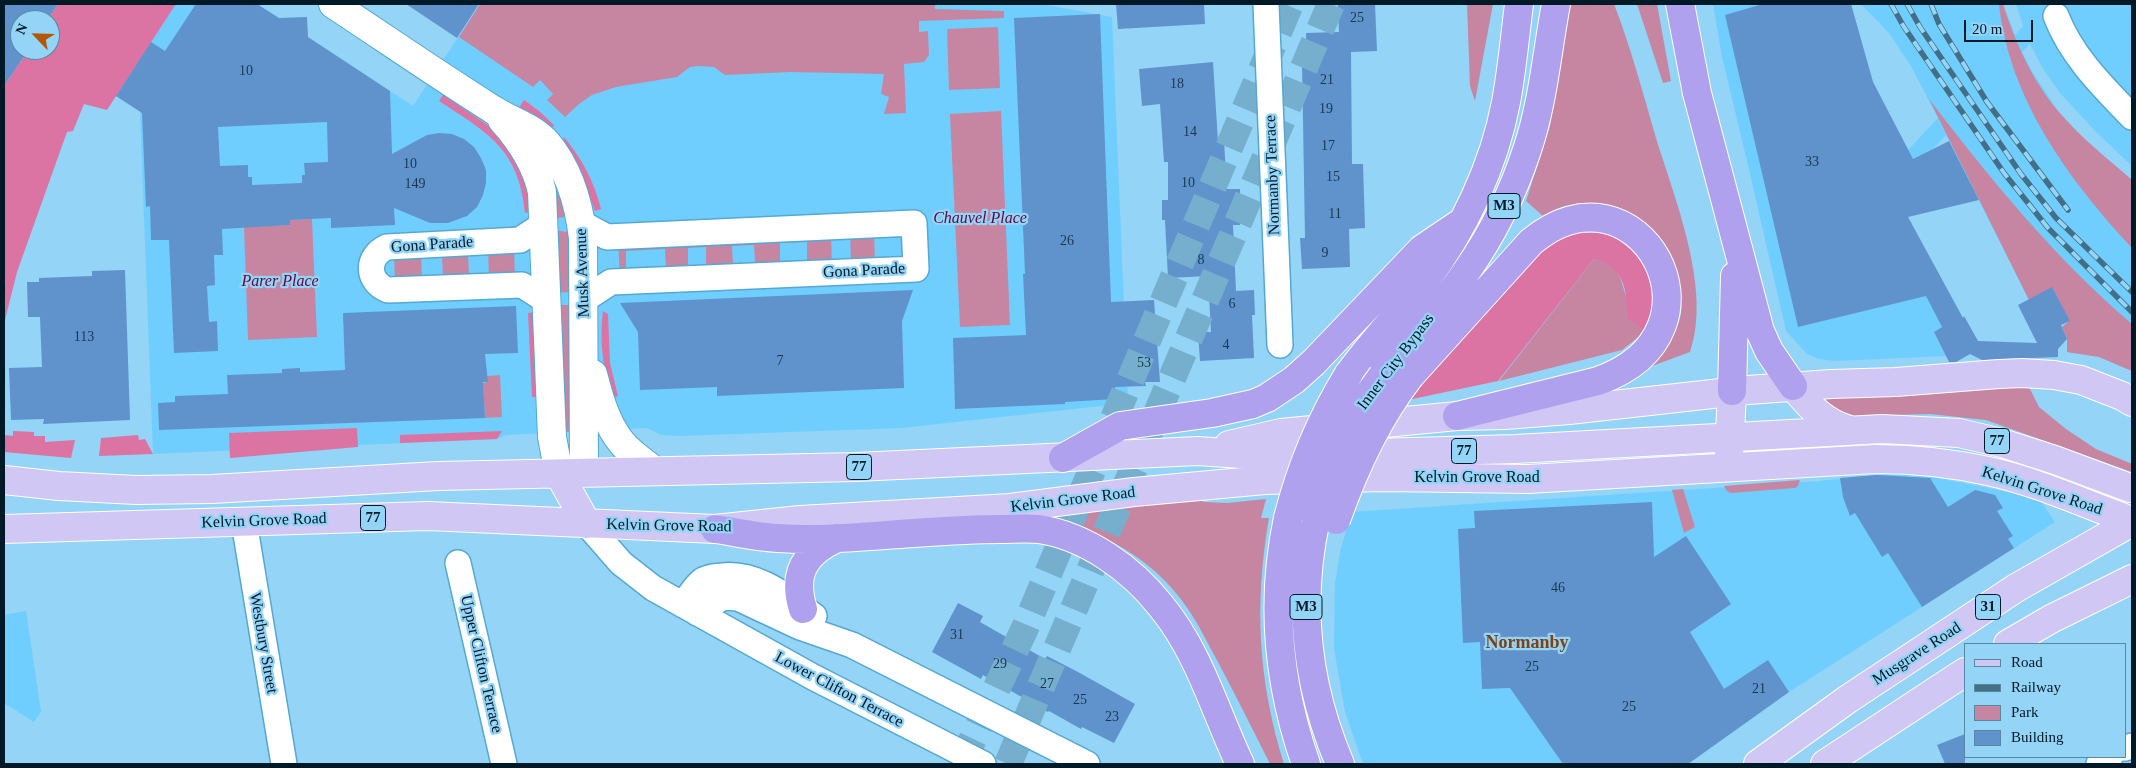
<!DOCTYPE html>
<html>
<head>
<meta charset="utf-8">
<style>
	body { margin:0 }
	#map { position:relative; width:2136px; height:768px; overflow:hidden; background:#93d4f7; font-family:Georgia,serif }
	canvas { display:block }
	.frame { position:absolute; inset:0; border:5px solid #001926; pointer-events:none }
	.legend { position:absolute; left:1964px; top:643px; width:162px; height:115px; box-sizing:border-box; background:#93d4f7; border:1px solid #5889a3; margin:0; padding:6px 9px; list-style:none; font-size:15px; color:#001926 }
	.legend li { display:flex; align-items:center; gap:10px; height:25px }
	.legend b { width:25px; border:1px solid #5889a3 }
	.north { position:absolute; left:10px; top:10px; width:50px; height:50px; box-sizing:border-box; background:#93d4f7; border:1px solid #5889a3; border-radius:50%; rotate:294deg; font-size:14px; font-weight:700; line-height:20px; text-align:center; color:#001926 }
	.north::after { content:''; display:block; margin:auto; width:18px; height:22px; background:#b35700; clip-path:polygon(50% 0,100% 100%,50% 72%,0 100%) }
	.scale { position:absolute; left:1964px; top:20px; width:69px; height:22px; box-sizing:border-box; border:2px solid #001926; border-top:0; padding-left:6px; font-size:15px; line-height:18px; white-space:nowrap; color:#001926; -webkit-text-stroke:4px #93d4f7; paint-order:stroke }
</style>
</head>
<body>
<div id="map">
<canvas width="2136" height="768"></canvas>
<div class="frame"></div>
<ul class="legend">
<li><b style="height:6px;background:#d0c7f5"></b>Road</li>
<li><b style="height:6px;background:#436e85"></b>Railway</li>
<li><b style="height:14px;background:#c686a1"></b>Park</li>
<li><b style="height:14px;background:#6093cc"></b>Building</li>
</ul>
<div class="north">N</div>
<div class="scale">20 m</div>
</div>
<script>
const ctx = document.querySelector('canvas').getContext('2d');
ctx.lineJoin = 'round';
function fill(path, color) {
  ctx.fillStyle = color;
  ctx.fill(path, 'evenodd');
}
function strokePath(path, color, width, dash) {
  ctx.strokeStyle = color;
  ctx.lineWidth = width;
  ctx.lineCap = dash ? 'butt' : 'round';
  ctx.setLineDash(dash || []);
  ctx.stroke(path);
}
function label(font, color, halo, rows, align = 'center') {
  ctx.font = font + ' Georgia,serif';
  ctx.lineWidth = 4.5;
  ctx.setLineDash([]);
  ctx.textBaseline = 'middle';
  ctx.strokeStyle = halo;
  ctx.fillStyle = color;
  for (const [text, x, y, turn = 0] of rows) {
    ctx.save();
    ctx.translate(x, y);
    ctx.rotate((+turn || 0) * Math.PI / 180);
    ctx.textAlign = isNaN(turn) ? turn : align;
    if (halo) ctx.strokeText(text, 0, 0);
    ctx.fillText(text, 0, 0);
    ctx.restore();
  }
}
const built = new Path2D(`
	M 176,4 L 257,4 L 413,106 L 480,4 L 1041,4 L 1112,17 L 1128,403 L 901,428 L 681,436 L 661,435 L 647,428 L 506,435 L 497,439 L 153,454 L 140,111 L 116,96 Z
	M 1713,4 L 1851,4 L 1873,82 L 1908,150 L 1938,118 L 1911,66 L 1889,33 L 1861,4 L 2003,4 L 2015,35 L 2023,26 L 2016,4 L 2132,4 L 2132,166 L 2096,132 L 2060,93 L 2043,69 L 2030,44 L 2022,52 L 2033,73 L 2058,111 L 2088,143 L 2132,180 L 2132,371 L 2099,357 L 2067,352 L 2067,339 L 2062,327 L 2069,321 L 2052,288 L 2029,300 L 1946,135 L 1916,167 L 1908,217 L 1912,223 L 1904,227 L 1942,327 L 1934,332 L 1946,356 L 1835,361 L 1819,359 L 1807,354 L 1786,331 L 1748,165 L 1722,57 Z
	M 1907,472 L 2039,498 L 2055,522 L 1789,692 L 1688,764 L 1363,764 L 1345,712 L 1334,648 L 1335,584 L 1340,552 L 1351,512 L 1819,481 Z
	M 26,611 L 41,712 L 34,722 L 4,703 L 4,615 Z`);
const green = new Path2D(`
	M 480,4 L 935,4 L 935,9 L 1004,11 L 1004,18 L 919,21 L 919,32 L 928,31 L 929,55 L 924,62 L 904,64 L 906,113 L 884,114 L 889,97 L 881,94 L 884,74 L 791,72 L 725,75 L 714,67 L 698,66 L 690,67 L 677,77 L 616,87 L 592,95 L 579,104 L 565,117 L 547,100 L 553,94 L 540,80 L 533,87 L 459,37 Z
	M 1467,4 L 1493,4 L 1475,101 L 1470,86 Z
	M 1570,4 L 1614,4 C 1631,48 1643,93 1656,138 C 1675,200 1712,289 1690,352 L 1652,366 C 1665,350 1677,334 1681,313 C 1682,307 1681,300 1681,294 C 1679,244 1637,211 1590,206 C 1584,206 1577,204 1571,205 C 1561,206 1552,211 1543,216 L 1526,201 L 1550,126 Z
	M 1637,4 L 1657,4 L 1671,81 L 1663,83 Z
	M 1999,4 L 2003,4 C 2015,42 2033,82 2059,112 C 2081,138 2107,158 2132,180 L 2132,248 C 2069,180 2009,99 1999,4 Z
	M 998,27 L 1000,88 L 949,90 L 947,29 Z
	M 1929,99 C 1991,180 2055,258 2132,324 L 2132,371 L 2099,357 L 2067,352 L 2067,339 L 2062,327 L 2069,321 L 2052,288 L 2029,300 Z
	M 1001,111 L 1010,325 L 960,327 L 950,114 Z
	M 540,149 L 553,165 L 567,217 L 553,218 Z
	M 312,219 L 317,337 L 248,340 L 244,227 L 290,225 L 290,220 Z
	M 553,230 L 568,232 L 571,290 L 569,292 L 556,293 Z
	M 874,230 L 875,266 L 851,261 L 850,231 Z
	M 831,232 L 832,268 L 620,278 L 618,242 ZM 807,242 L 807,261 L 780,261 L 780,243 ZM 754,245 L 755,263 L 733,264 L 732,246 ZM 706,247 L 706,265 L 688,266 L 688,248 ZM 665,249 L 666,267 L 626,269 L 626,251 Z
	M 514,246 L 515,280 L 489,281 L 488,247 Z
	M 421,250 L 422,284 L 395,286 L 394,251 Z
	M 468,255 L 469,275 L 443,277 L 442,256 Z
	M 1594,259 C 1620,267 1619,274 1626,296 C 1631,308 1639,320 1646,331 L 1622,350 L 1499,381 Z
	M 557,305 L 570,305 L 575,431 L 563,432 Z
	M 500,375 L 502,417 L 485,418 L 483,383 L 488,382 L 487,376 Z
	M 2029,387 L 2039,407 L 2066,429 L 2096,449 L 2132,464 L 2132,472 L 1986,420 L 1930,414 L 1854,416 L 1835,409 L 1822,397 L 1937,389 Z
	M 1800,480 L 1798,486 L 1795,488 L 1731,493 L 1727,491 L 1724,486 Z
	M 1683,489 L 1695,527 L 1684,533 L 1672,490 Z
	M 1177,495 L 1205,502 L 1227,503 L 1266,499 L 1261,518 L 1269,518 C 1254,604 1258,681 1284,764 L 1270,764 C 1253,730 1236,696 1218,662 C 1208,644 1199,625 1188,609 C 1158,564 1112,536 1061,523 L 1060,517 L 1084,508 Z`);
const forest = new Path2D(`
	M 58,4 L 176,4 L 107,110 L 84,104 L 73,131 L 67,132 L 17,272 L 4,324 L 4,86 L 28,50 L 50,50 L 50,20 L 47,20 Z
	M 443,95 L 492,128 L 503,139 L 527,182 L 531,212 L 525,213 C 519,149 488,133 439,101 Z
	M 524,100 L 539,111 L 555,126 L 546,128 L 521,110 L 520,106 Z
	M 564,137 C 582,159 594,181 601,209 L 595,211 L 584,180 L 562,145 Z
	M 1613,232 L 1644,256 L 1657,295 L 1646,331 L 1628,319 C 1626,291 1627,269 1594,259 L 1498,381 L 1403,401 L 1538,249 L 1561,233 Z
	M 603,311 L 608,314 L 610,363 L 618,396 L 612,398 C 603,370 599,340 603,311 Z
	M 535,312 L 538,397 L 532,397 L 528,313 Z
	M 357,428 L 358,447 L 230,458 L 229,433 Z
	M 13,431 L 34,432 L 34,436 L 45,436 L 45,442 L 75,440 L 71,458 L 4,452 L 4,435 L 13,436 Z
	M 502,431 L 497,439 L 400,443 L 400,435 Z
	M 138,435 L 139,440 L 145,439 L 153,454 L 99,456 L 101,438 Z`);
const building = new Path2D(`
	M 4,4 L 58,4 L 47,20 L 20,20 L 20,50 L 28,50 L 4,86 Z
	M 196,4 L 257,4 L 279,18 L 307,17 L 308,37 L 390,91 L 392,154 L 427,135 L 439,133 L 452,134 L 464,139 L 474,147 L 481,158 L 486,170 L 486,183 L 483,195 L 477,207 L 467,216 L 448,223 L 430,223 L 394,208 L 395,225 L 331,228 L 331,218 L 290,220 L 290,225 L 222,229 L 223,255 L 214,255 L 215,285 L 207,286 L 209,322 L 217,321 L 218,351 L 174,353 L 169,240 L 151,240 L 150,206 L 146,207 L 142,113 L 116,96 L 151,42 L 165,51 ZM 327,122 L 328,162 L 304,163 L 305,175 L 302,175 L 302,183 L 252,185 L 252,177 L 248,177 L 248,165 L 220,166 L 218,127 Z
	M 406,4 L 479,4 L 457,38 Z
	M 1116,4 L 1204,4 L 1205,24 L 1118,29 Z
	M 1338,4 L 1375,4 L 1377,51 L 1351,52 L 1352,164 L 1363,164 L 1365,228 L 1349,229 L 1350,267 L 1302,269 L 1300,238 L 1305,238 L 1302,61 L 1307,61 L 1306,33 L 1339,32 Z
	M 1763,4 L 1851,4 L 1873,82 L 1913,159 L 1949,141 L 1979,200 L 1908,217 L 1963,318 L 1964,316 L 1978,341 L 2037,343 L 2018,305 L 2052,287 L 2070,321 L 2061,325 L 2067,339 L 2058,349 L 2058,357 L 1982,360 L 1970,354 L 1956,362 L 1949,362 L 1934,332 L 1942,327 L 1926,296 L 1798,327 L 1725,15 Z
	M 1100,14 L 1111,302 L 1154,300 L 1160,382 L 1145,382 L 1146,386 L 1115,387 L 1115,399 L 1065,402 L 1065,404 L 955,409 L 953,338 L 1026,335 L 1023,274 L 1025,274 L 1014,18 Z
	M 1213,62 L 1218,142 L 1224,141 L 1227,189 L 1240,189 L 1240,225 L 1233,225 L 1236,291 L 1254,290 L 1255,315 L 1252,315 L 1254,358 L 1200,361 L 1198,332 L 1211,332 L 1208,276 L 1168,278 L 1165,220 L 1162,220 L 1162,200 L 1168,200 L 1168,162 L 1164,162 L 1160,104 L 1142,106 L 1139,69 Z
	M 125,270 L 130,420 L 43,424 L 44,419 L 11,420 L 9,368 L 42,367 L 40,317 L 28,317 L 27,282 L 39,282 L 39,278 L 92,276 L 92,271 Z
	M 913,290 L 902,321 L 904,388 L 717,396 L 717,387 L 640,390 L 638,332 L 620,303 Z
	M 516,306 L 518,353 L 485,354 L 488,382 L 483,382 L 485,418 L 159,430 L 158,403 L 175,402 L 175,396 L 228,394 L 227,375 L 282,373 L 282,369 L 300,368 L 300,372 L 345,370 L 343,313 Z
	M 1877,475 L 1930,478 L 1948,507 L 1975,490 L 1995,495 L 2003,508 L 1997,511 L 2013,536 L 2008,539 L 2014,548 L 1922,607 L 1888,553 L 1882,557 L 1855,513 L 1850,516 L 1843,497 L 1840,478 Z
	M 1652,502 L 1654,557 L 1686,536 L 1731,604 L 1690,632 L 1724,689 L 1768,660 L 1789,692 L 1688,764 L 1563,764 L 1510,688 L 1482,689 L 1480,642 L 1463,643 L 1458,529 L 1475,528 L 1474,511 Z
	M 958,603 L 983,616 L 980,622 L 1045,659 L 1047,656 L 1078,672 L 1135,704 L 1114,743 L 1082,727 L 1081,729 L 1049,711 L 1048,712 L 983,675 L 981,679 L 932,652 Z
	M 1965,734 L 1965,764 L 1945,764 L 1937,745 Z`);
const motorwayTunnel = new Path2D(`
	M 961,764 L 1025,628 L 1290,4
	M 1008,764 L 1331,4`);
const minor = new Path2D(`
	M 1266,4 L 1280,345
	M 2056,16 C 2072,57 2103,87 2132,117
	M 581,223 L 607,237 L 914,223 L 916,269 L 611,282 L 585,299
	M 544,224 L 520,240 L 387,247 C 365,257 367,282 388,290 L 522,285 L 547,301
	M 244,522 L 284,764
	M 587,524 L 621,563 L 653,588 L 813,677 L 983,764
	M 458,563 L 504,764
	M 683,605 C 689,597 694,587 702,581 C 707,577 714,577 721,576 C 756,571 787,597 814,616
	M 697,613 L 723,597 L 738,598 L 800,627 L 852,645 L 1087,764
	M 2125,748 L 2132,746
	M 2099,764 L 2110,757`);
const tertiary = new Path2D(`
	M 333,4 C 386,39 438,75 492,109 C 510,121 532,126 547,143 C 570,170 579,204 583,238 L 584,473
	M 502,120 C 521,141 536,164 542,192 L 552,437 L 559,474
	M 593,374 C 599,397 606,424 622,443 C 631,454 644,462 655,471`);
const primary = new Path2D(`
	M 1793,386 C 1809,406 1824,423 1850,430
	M 1229,445 L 1281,433 L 1457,416 L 1505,415 L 1569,410 L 1748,390 L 1831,384 L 1896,382 L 1999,374 L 2022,373 L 2054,375 L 2081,380 L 2122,396 L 2132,402
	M 1729,456 L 1732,391
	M 559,474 L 587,524
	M 4,480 L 59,486 L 136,490 L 212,489 L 438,476 L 856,467 L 1198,451 L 1270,456 L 1515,449 L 1882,429 L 1959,433 L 2002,443 L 2055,460 L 2130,488
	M 4,529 L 428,516 L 715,529 L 800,520 L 1010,508 L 1134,492 L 1265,480 L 1384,477 L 1528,479 L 1875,459 C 1913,459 1951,463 1988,471 C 2038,482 2085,504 2132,521
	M 2008,644 L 2051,619 L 2132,579
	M 1758,764 L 1848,699 L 2016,588 L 2132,522
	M 1825,764 L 1965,672`);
const motorway = new Path2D(`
	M 1680,4 L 1697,93 L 1760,331 L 1769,351 L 1793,386
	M 1348,375 C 1372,342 1400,313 1425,281 C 1464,229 1494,166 1506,102 C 1512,70 1515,36 1519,4
	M 1382,376 C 1409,341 1441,309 1466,272 C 1492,235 1513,193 1527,150 C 1543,103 1547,52 1556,4
	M 1410,376 L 1531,242 C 1636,153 1739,331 1598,381 L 1457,416
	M 1732,391 L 1735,276
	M 1063,458 L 1120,426 L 1212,413 L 1253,404 L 1267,398 L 1294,380 L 1314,362 L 1422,249 L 1462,222
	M 1288,518 C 1270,602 1278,684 1306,764
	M 1316,519 C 1297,604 1306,684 1340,764
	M 715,529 C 736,532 757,537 778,538 C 823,541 869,536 914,533 C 943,531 972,529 1001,529 C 1013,529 1026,528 1039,529 C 1086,536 1132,569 1161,606 C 1199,652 1215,711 1240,764
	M 803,609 C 792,574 804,553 837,538`);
const rail = new Path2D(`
	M 1891,4 L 1904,27 L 2004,173 L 2048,228 L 2132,312
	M 1907,4 L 1920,27 L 2021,174 L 2056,218 L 2132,292
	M 1931,4 L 1939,24 L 1987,102 L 2068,210`);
const motorwayBridge = new Path2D(`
	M 1288,518 C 1301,466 1320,421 1348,375
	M 1316,519 C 1331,467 1349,419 1382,376
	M 1336,520 C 1354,469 1376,420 1410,376`);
const numberNames = [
	["25",1357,18],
	["10",246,71],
	["21",1327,80],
	["18",1177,84],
	["19",1326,109],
	["14",1190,132],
	["17",1328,146],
	["33",1812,162],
	["10",410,164],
	["15",1333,177],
	["10",1188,183],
	["149",415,184],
	["11",1335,214],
	["26",1067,241],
	["9",1325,253],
	["8",1201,260],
	["6",1232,304],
	["113",84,337],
	["4",1226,345],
	["7",780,361],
	["53",1144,363],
	["46",1558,588],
	["31",957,635],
	["29",1000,664],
	["25",1532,667],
	["27",1047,684],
	["21",1759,689],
	["25",1080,700],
	["25",1629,707],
	["23",1112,717]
];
const shields = [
	[1504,206,32],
	[1997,441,25],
	[1464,451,25],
	[859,467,25],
	[373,518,25],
	[1306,607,32],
	[1988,607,25]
];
const shieldNames = [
	["M3",1504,206],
	["77",1997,441],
	["77",1464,451],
	["77",859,467],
	["77",373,518],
	["M3",1306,607],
	["31",1988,607]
];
const streetNames = [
	["Normanby Terrace",1273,175,-92],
	["Gona Parade",432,245,-4],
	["Gona Parade",864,271,-3],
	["Musk Avenue",583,273,-92],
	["Inner City Bypass",1396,362,-53],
	["Kelvin Grove Road",1477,478],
	["Kelvin Grove Road",2042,491,18],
	["Kelvin Grove Road",1073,500,-7],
	["Kelvin Grove Road",264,521,-2],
	["Kelvin Grove Road",669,526,1],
	["Westbury Street",263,643,80],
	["Musgrave Road",1917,654,-33],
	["Upper Clifton Terrace",481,664,77],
	["Lower Clifton Terrace",839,690,28]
];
const parkNames = [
	["Chauvel Place",980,219],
	["Parer Place",280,282]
];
const neighbourhoodNames = [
	["Normanby",1527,643]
];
fill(built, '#70cefe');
fill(green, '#c686a1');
fill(forest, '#db74a3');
fill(building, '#6093cc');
strokePath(motorwayTunnel, '#76afcd', 28, [28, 14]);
strokePath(minor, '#54a8d2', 28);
strokePath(tertiary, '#54a8d2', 30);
strokePath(primary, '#fff', 30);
strokePath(motorway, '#fff', 30);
strokePath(minor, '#fff', 25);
strokePath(tertiary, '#fff', 28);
strokePath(primary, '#d0c7f5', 28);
strokePath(motorway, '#b0a1ef', 28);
strokePath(rail, '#436e85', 5.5);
strokePath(rail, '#93d4f7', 4, [11]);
strokePath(motorwayBridge, '#fff', 30, []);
strokePath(motorwayBridge, '#b0a1ef', 28);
label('14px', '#183850', null, numberNames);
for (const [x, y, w] of shields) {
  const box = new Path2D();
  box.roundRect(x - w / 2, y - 12.5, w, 25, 4);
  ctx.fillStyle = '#93d4f7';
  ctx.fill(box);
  strokePath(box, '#001926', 1);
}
label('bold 15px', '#001926', null, shieldNames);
label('16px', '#001926', '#93d4f7', streetNames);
label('italic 16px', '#65043d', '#93d4f7', parkNames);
label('bold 18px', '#7e4115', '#93d4f7', neighbourhoodNames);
</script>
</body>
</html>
